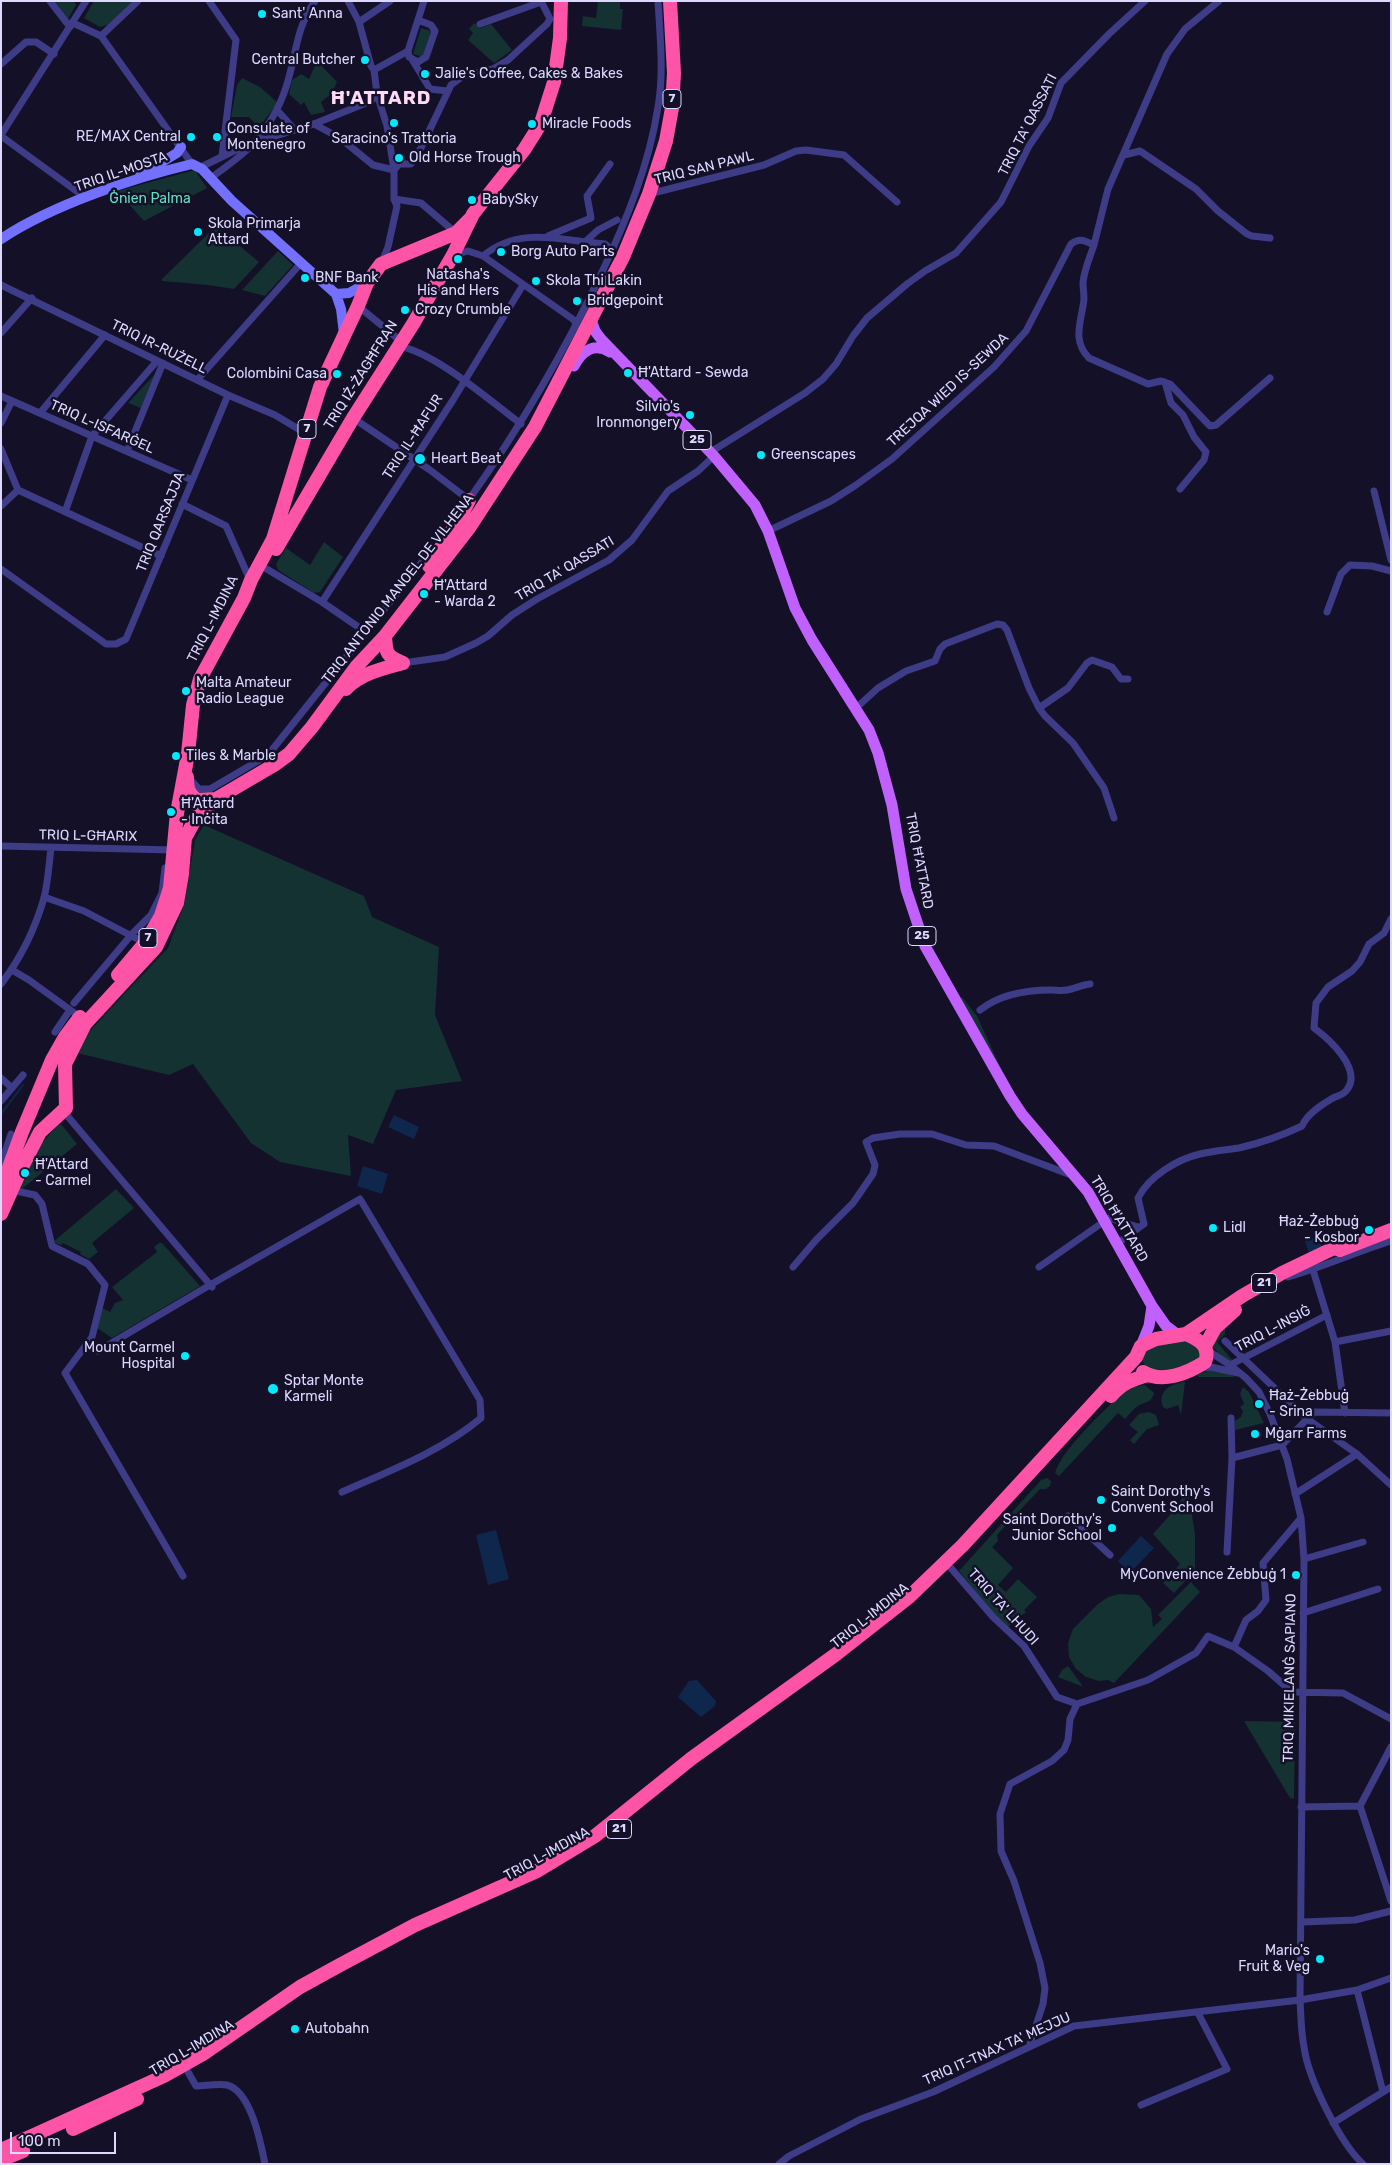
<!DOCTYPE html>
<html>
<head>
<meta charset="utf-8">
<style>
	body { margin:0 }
	#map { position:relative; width:1392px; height:2165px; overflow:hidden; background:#141028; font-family:Rubik,sans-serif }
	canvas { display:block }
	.frame { position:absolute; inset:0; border:2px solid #dcd8ff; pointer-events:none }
	.scale { position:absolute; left:10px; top:2132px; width:106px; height:22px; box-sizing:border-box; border:2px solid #dcd8ff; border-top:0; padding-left:6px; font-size:15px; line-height:18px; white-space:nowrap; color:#dcd8ff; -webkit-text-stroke:4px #141028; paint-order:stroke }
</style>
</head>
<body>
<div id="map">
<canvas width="1392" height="2165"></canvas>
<div class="frame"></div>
<div class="scale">100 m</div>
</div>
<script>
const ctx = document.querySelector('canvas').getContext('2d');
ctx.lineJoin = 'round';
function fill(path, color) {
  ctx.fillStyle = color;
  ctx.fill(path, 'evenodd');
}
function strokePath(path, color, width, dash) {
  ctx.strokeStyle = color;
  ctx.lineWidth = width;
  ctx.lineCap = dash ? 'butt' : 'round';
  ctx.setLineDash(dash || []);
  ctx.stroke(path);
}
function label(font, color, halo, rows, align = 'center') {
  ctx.font = font + ' Rubik,sans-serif';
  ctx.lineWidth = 5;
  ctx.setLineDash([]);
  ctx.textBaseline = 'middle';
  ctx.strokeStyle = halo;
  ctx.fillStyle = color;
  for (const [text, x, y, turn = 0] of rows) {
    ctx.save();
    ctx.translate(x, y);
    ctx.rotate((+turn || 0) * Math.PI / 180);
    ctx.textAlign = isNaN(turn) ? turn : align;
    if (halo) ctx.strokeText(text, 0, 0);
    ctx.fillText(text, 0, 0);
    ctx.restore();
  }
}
const green = new Path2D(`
	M 55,1 L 74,1 L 76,5 L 68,19 Z
	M 94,1 L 137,1 L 111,24 L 100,27 L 84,18 Z
	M 598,1 L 620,1 L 620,9 L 623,9 L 621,30 L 582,26 L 583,16 L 596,18 Z
	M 474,23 L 481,28 L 491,24 L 512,50 L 494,63 L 468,40 L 473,33 L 469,29 Z
	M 421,28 L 431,31 L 423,57 L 413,54 Z
	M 317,61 L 337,82 L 332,93 L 321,102 L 325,112 L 311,115 L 304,102 L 301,105 L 289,94 L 292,80 L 301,74 L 309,79 Z
	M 242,78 L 260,87 L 278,103 L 259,127 L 249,117 L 231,117 L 237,85 Z
	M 195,170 L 207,188 L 144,221 L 117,191 Z
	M 216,226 L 259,262 L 234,289 L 208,285 L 162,281 L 162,279 Z
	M 278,251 L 293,265 L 265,296 L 242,290 Z
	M 156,373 L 141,408 L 128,403 Z
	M 324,542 L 343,557 L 320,592 L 314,593 L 278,570 L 276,564 L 286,548 L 310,565 Z
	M 204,825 L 364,896 L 372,917 L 439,947 L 435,1015 L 462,1081 L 396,1090 L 373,1144 L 348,1135 L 351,1176 L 280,1162 L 251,1143 L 193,1064 L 169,1075 L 77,1053 L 90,1031 L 168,948 L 184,905 L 195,840 Z
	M 962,997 L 977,1016 L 1005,1077 L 960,998 Z
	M 58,1125 L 62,1125 L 77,1144 L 22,1189 C 18,1172 46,1137 58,1125 Z
	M 116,1189 L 134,1208 L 92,1243 L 98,1252 L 89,1259 L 80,1254 L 81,1252 L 63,1243 L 61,1245 L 53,1242 Z
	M 159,1243 L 162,1243 L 200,1286 L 112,1338 L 97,1328 L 102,1308 L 110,1312 L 115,1303 L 123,1300 L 112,1287 L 157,1252 L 154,1247 Z
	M 1225,1322 L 1225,1334 L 1217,1342 L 1233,1361 L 1230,1362 C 1207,1346 1211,1344 1225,1322 Z
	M 1189,1340 L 1197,1345 L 1201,1354 C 1197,1361 1193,1362 1186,1365 C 1181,1368 1173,1372 1168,1373 C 1144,1374 1130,1355 1158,1344 C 1166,1340 1180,1341 1189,1340 Z
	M 1211,1370 L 1227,1373 L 1235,1377 L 1199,1377 L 1196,1375 Z
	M 1185,1382 L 1181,1415 L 1178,1405 L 1167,1409 L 1163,1407 C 1157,1390 1171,1384 1185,1382 Z
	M 1145,1385 L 1154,1393 C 1151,1404 1145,1401 1138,1406 C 1133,1409 1129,1415 1125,1419 L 1118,1413 L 1059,1476 L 1055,1473 C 1062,1449 1103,1412 1122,1393 L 1133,1387 Z
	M 1243,1387 L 1249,1392 L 1264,1423 L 1235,1430 L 1235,1421 L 1241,1417 L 1243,1411 L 1240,1407 L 1244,1404 L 1240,1394 Z
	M 1149,1412 L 1156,1415 L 1159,1425 L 1147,1429 L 1134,1444 L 1130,1440 L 1138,1432 L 1129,1425 L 1139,1414 Z
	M 1047,1478 L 1051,1481 L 1050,1486 L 1046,1489 L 1040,1489 L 997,1535 L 998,1541 L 992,1547 L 1013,1568 L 998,1585 L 1006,1592 L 1018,1579 L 1037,1597 L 1024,1610 L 1026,1612 L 1008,1627 L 993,1614 L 959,1571 L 1041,1480 Z
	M 1192,1485 L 1189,1497 L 1195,1534 L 1195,1579 L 1191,1575 L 1174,1593 L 1163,1583 L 1180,1564 L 1153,1534 L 1170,1515 Z
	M 1191,1582 L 1200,1592 L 1114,1683 L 1108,1680 L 1099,1681 L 1086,1677 L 1076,1669 L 1069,1657 L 1068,1643 L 1073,1629 L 1098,1604 L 1108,1597 L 1119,1594 L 1139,1595 L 1151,1609 L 1153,1627 L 1162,1619 L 1158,1615 Z
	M 1068,1666 L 1082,1685 L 1081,1686 L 1058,1677 L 1062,1670 Z
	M 1244,1721 L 1295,1722 L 1294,1799 L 1290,1798 Z`);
const water = new Path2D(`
	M 394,1115 L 419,1127 L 414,1139 L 388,1127 Z
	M 363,1166 L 388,1174 L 382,1194 L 357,1186 Z
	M 1318,1236 L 1322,1249 L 1309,1254 L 1305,1241 Z
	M 496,1530 L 509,1579 L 488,1585 L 476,1535 Z
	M 1141,1536 L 1154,1548 L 1130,1573 L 1118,1561 Z
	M 697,1680 L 716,1701 L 715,1706 L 701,1717 L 678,1697 L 689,1681 Z`);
const stream = new Path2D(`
	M 1,1114 L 23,1085`);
const street = new Path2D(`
	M 50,1 L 70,27
	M 209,1 L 236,40 L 222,156
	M 348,1 L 359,22 L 371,66 L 374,70 L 377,94 L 387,126 L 394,170 L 394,199 L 397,206 L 388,247 L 381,264
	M 418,20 L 431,25 L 435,31 L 426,57 L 418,62 L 409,57 L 408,51 L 424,1
	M 359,22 L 390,1
	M 73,23 L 101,36 L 192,164
	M 480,24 L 541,2
	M 101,36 L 138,1
	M 413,61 L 430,89 L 447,91
	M 1,64 L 26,42 L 36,42 L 54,54
	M 374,70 L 408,51
	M 277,110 L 295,130
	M 314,124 L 340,138 L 373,165 L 394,170
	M 1,135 L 86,1
	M 1,136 L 86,198
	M 1124,155 L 1140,151 L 1196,189 L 1218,211 L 1247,234 L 1252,236 L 1270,238
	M 199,168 L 244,146 L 314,124 L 371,101 L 377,94
	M 394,170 L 399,164 L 411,164 L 421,148 L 451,85 L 463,76 L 493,69 L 508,60 L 547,24 L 550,19 L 541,1
	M 211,178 C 225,167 241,157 253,144 C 270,125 283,101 289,77 C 297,48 297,27 315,1
	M 649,194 L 764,165 L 796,151 L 806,150 L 844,155 L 897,202
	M 394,199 L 421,203 L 456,233
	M 548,236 L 591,218 L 587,196 L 610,164
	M 585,242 L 598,230 L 617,220
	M 1094,245 C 1090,257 1084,270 1083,283 C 1083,288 1084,293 1084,299 C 1082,320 1071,340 1089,358 L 1148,384 L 1161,381 L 1170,384 L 1210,426 L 1216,425 L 1270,378
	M 454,255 L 468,251 L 483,256 L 574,320 L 576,325
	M 483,256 C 520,225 562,241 605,244 L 612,250
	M 1,285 L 228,395 L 275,415 L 305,433
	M 358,306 L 397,338 L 398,346 C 435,352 490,401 521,424
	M 1,333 L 32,298
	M 198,379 L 302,262
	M 1165,382 L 1171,403 L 1183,415 L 1194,437 L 1206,452 L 1204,460 L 1180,489
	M 1,396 L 192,480
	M 40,413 L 105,335
	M 353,418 L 430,470 L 469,500
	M 1,423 L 12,401
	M 1,449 L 18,490 L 161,556
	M 127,451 L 163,363
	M 709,453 L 805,393 L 823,379 L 836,364 L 853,336 L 867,318 L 907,284 L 925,271 L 956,253 L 1001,202 L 1029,146 L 1048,118 L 1061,83 L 1109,34 L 1145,1
	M 1374,491 L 1391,560
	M 468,501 C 519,429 564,353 602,272 C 627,219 649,165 658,107 C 664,73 660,36 658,1
	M 182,504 L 226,526 L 250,580
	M 1,506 L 18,490
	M 65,512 L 92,436 L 157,361
	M 768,531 L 831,501 L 856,485 L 892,459 L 994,367 L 1026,331 L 1071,244 C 1080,237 1085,241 1094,245 L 1108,189 L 1167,54 L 1185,29 L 1219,1
	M 265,568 L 322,602 L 367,633
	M 1,569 L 106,644 L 116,644 L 126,639 L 228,395
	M 322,602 L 453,400 L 523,285
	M 1327,612 L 1341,574 L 1350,565 L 1372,566 L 1391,571
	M 403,663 L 445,657 L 476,643 L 488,636 L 512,615 L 537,599 L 609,560 L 632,540 L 668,491 L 698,471 L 714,456
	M 856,708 L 878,688 L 906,671 L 935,661 L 940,649 L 945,644 L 997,624 L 1003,625 L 1007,630 L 1029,688 L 1039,708 L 1068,688 L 1087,663 L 1092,660 L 1112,667 L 1121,679 L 1128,679
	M 1039,708 L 1045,716 L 1073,743 L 1104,788 L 1114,818
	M 190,779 L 199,789 L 210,789 L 268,755 L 430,552
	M 1,846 L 174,850
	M 44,897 L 84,911 L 145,943
	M 12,970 L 29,980 L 80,1017
	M 1,984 C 21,958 35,929 44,898 C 48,882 49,864 51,848
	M 74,1003 L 132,934 L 151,915 L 162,893 L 165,868
	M 980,1010 C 999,995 1027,990 1051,990 C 1056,990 1062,991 1067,990 C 1075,989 1081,985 1090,984
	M 55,1032 L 70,1010
	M 1,1078 L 12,1088
	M 1,1101 L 23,1075
	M 64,1112 L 212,1287
	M 1,1164 L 11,1134
	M 11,1190 L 35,1195 L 42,1204 L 52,1246 L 88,1264 L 105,1285 L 92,1337 L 65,1373 L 183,1576
	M 1118,1243 L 1144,1224 L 1138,1198 C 1149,1176 1178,1159 1200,1154 C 1213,1151 1226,1150 1239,1148 C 1261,1143 1281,1136 1302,1126 C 1307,1114 1321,1105 1333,1098 C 1337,1096 1343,1095 1346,1091 C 1364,1070 1329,1039 1314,1028 L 1316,1003 L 1328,987 L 1352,971 L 1360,962 L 1369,944 L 1384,933 L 1391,919
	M 793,1267 L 816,1240 L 853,1203 L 873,1174 L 875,1165 L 866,1142 L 873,1138 L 900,1134 L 932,1134 L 966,1145 L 994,1146 L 1071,1175
	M 1039,1267 L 1109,1218 L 1138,1227
	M 1313,1270 L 1335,1342 L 1345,1413
	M 1288,1277 C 1323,1267 1356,1252 1391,1241
	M 1225,1341 L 1306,1418 L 1357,1454 L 1391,1485
	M 1335,1342 L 1391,1331
	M 1207,1350 L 1230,1365 L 1246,1378 L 1259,1392 L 1270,1414 L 1287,1459 L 1301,1518 L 1304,1559 L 1300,2000 C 1301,2016 1301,2032 1304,2047 C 1308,2078 1340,2143 1363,2164
	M 98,1351 L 210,1285 L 360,1199 L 480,1400 L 481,1418 C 442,1451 389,1471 342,1492
	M 1230,1365 L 1327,1315
	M 1202,1368 L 1211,1367 L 1238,1373
	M 1232,1458 L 1282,1445 L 1314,1412 L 1391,1413
	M 1295,1494 L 1357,1454
	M 1068,1516 L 1110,1555
	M 1227,1552 L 1232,1458 L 1231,1418
	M 1304,1559 L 1363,1542
	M 950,1567 L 993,1617 L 1024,1646 L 1057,1697 L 1077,1704
	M 1303,1613 L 1378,1589
	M 1234,1647 L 1246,1620 L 1258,1611 L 1266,1600 L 1263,1563 L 1301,1518
	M 1077,1704 L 1148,1680 L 1196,1653 L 1208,1636 L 1234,1647 L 1268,1671 L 1292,1692 L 1343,1693 L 1391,1719
	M 1360,1806 L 1391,1901
	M 1301,1807 L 1360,1806 L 1391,1747
	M 1302,1922 L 1355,1920 L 1391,1911
	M 1357,1990 L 1383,2092
	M 1029,2047 L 1043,2004 L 1045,1988 L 1040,1963 L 1014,1881 L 1001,1851 L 1000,1814 L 1010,1784 L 1052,1761 L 1064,1750 L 1068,1740 L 1070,1719 L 1077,1704
	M 188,2072 L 196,2086 C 205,2086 218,2083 227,2085 C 251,2091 261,2144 265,2164
	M 1141,2105 L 1227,2069 L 1198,2013
	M 1333,2123 L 1391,2087
	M 779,2164 L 789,2156 L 861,2119 L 933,2092 L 1074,2026 L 1300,2000 L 1357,1990 L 1391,1978`);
const secondary = new Path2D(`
	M 140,175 L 177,153 L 181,147
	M 1,239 C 52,205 133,178 192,164 L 202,169 L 232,201 L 336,294 L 341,309 L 344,334
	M 336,294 L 349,293 L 367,283`);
const primary = new Path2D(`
	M 591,320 L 595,331 L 601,339 L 714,456 L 755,505 L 768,531 L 795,608 L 812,640 L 869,730 L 878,753 L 892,805 L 906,889 L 925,946 L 1010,1096 L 1022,1114 L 1088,1192 L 1152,1306 L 1166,1326 L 1178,1335
	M 574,366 C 582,351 594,342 610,352
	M 1141,1346 L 1149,1326 L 1152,1306`);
const highway = new Path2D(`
	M 276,549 L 353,418 L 413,324 L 453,255 L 473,214 L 524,150 L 541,123 L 554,82 L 560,38 L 561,1
	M 429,566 L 460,518 L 469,500
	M 385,636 C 386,653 386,656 403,663
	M 346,689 C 359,674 384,668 403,663
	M 187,777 C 187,788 188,793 197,800 L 216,799
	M 118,975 L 145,943 L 161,916 L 170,888 L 177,813 L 188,754 L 193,705 L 200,679 L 244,598 L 251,580 L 273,539 L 320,387 L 358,306 L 367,283 L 381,264 L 456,233 L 471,218
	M 1,1189 L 22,1132 L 52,1060 L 65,1037 L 80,1017
	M 1,1214 L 22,1167 L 40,1132 L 66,1108 L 65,1064 L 85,1024 L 156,947 L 177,903 L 182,874 L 185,838 L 197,816 L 216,799 L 274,765 L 289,754 L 312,727 L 357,666 L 385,636 L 469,528 L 535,427 L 623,257 L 649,194 L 666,141 L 672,108 L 674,73 L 670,1
	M 1340,1250 L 1391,1230
	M 1205,1346 L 1215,1328 L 1235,1310
	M 1143,1372 C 1162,1384 1188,1373 1205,1362 C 1211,1346 1199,1340 1186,1334
	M 1111,1396 C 1122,1383 1133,1379 1149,1375
	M 73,2129 L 137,2099
	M 1,2150 L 164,2076 L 203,2054 L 300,1987 L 340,1965 L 415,1925 L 537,1871 L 595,1836 L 692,1758 L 835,1655 L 909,1597 L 963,1545 L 1136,1357 L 1141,1346 L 1156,1339 L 1186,1334 L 1242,1296 L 1282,1273 L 1332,1249 L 1349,1246
	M 1,2160 L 23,2151`);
const markers = [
	[262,14,5,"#06e7fc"],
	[365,60,5,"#06e7fc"],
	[425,74,5,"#06e7fc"],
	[394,123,5,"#06e7fc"],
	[532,124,5,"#06e7fc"],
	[191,137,5,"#06e7fc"],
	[217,137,5,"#06e7fc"],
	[399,158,5,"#06e7fc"],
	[472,200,5,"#06e7fc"],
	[198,232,5,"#06e7fc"],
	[501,252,5,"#06e7fc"],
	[458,259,5,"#06e7fc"],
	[305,278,5,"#06e7fc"],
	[536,281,5,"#06e7fc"],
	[577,301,5,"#06e7fc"],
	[405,310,5,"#06e7fc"],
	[628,373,5,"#06e7fc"],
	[337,374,5,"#06e7fc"],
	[690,415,5,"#06e7fc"],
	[761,455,5,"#06e7fc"],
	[420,459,6,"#06e7fc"],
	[424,594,5,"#06e7fc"],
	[186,691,5,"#06e7fc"],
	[176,756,5,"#06e7fc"],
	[171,812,5,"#06e7fc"],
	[25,1173,5,"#06e7fc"],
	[1213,1228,5,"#06e7fc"],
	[1369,1230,5,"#06e7fc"],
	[185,1356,5,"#06e7fc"],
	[273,1389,6,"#06e7fc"],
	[1259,1404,5,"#06e7fc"],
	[1255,1434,5,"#06e7fc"],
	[1101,1500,5,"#06e7fc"],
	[1112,1528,5,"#06e7fc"],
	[1296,1575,5,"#06e7fc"],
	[1320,1959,5,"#06e7fc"],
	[295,2029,5,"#06e7fc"]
];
const shields = [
	[672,99,18],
	[307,429,18],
	[697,440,28],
	[922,936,28],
	[148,938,18],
	[1264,1283,25],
	[619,1829,25]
];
const shieldNames = [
	["7",672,99],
	["7",307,429],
	["25",697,440],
	["25",922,936],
	["7",148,938],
	["21",1264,1283],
	["21",619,1829]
];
const poiNames = [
	["Sant' Anna",272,14],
	["Central Butcher",355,60,"right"],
	["Jalie's Coffee, Cakes & Bakes",435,74],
	["Miracle Foods",542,124],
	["Consulate of",227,129],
	["Montenegro",227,145],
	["RE/MAX Central",181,137,"right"],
	["Saracino's Trattoria",394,139,"center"],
	["Old Horse Trough",409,158],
	["BabySky",482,200],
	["Skola Primarja",208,224],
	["Attard",208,240],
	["Borg Auto Parts",511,252],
	["Natasha's",458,275,"center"],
	["His and Hers",458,291,"center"],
	["BNF Bank",315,278],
	["Skola Thi Lakin",546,281],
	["Bridgepoint",587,301],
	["Crozy Crumble",415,310],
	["Ħ'Attard - Sewda",638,373],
	["Colombini Casa",327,374,"right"],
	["Silvio's",680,407,"right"],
	["Ironmongery",680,423,"right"],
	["Greenscapes",771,455],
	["Heart Beat",431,459],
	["Ħ'Attard",434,586],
	["- Warda 2",434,602],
	["Malta Amateur",196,683],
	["Radio League",196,699],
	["Tiles & Marble",186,756],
	["Ħ'Attard",181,804],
	["- Inċita",181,820],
	["Ħ'Attard",35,1165],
	["- Carmel",35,1181],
	["Ħaż-Żebbuġ",1359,1222,"right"],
	["- Kosbor",1359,1238,"right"],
	["Lidl",1223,1228],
	["Mount Carmel",175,1348,"right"],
	["Hospital",175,1364,"right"],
	["Sptar Monte",284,1381],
	["Karmeli",284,1397],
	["Ħaż-Żebbuġ",1269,1396],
	["- Srina",1269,1412],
	["Mġarr Farms",1265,1434],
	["Saint Dorothy's",1111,1492],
	["Convent School",1111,1508],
	["Saint Dorothy's",1102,1520,"right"],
	["Junior School",1102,1536,"right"],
	["MyConvenience Żebbuġ 1",1286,1575,"right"],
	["Mario's",1310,1951,"right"],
	["Fruit & Veg",1310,1967,"right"],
	["Autobahn",305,2029]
];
const streetNames = [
	["TRIQ TA' QASSATI",1028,125,-63],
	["TRIQ SAN PAWL",704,168,-14],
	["TRIQ IL-MOSTA",121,172,-19],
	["TRIQ IR-RUŻELL",159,347,26],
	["TRIQ IŻ-ŻAGĦFRAN",361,375,-58],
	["TREJQA WIED IS-SEWDA",948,390,-43],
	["TRIQ L-ISFARĠEL",102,427,24],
	["TRIQ IL-ĦAFUR",413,437,-57],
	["TRIQ QARSAJJA",161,522,-68],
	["TRIQ TA' QASSATI",565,569,-31],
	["TRIQ ANTONIO MANOEL DE VILHENA",398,589,-52],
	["TRIQ L-IMDINA",213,619,-63],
	["TRIQ L-GĦARIX",88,836,1],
	["TRIQ Ħ'ATTARD",919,861,79],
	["TRIQ Ħ'ATTARD",1119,1219,59],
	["TRIQ L-INSIĠ",1273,1329,-28],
	["TRIQ TA' LHUDI",1003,1607,48],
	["TRIQ L-IMDINA",870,1616,-39],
	["TRIQ MIKIELANĠ SAPIANO",1290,1678,-89],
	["TRIQ L-IMDINA",547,1854,-29],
	["TRIQ L-IMDINA",192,2048,-31],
	["TRIQ IT-TNAX TA' MEJJU",997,2049,-24]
];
const parkNames = [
	["Ġnien Palma",150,199]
];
const districtNames = [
	["Ħ'ATTARD",381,99]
];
fill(green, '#133231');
fill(water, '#0f274d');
strokePath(stream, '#0f274d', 2);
strokePath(street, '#3e3c87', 7);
strokePath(secondary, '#7270fd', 10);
strokePath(primary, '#c060fd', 11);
strokePath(highway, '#fd54a7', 14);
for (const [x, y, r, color] of markers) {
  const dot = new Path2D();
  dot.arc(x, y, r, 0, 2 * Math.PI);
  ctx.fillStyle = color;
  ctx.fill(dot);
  strokePath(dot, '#141028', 2);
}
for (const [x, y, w] of shields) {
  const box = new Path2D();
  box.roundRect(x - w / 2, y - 9.5, w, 19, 4);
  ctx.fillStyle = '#141028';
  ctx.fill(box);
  strokePath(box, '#dcd8ff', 1);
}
label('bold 12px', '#dcd8ff', null, shieldNames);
label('14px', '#dcd8ff', '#141028', poiNames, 'left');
label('14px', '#dcd8ff', '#141028', streetNames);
label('14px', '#63dfbf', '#141028', parkNames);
ctx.letterSpacing = '1px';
label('bold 19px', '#ffdaf2', '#141028', districtNames);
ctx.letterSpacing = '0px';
</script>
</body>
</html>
